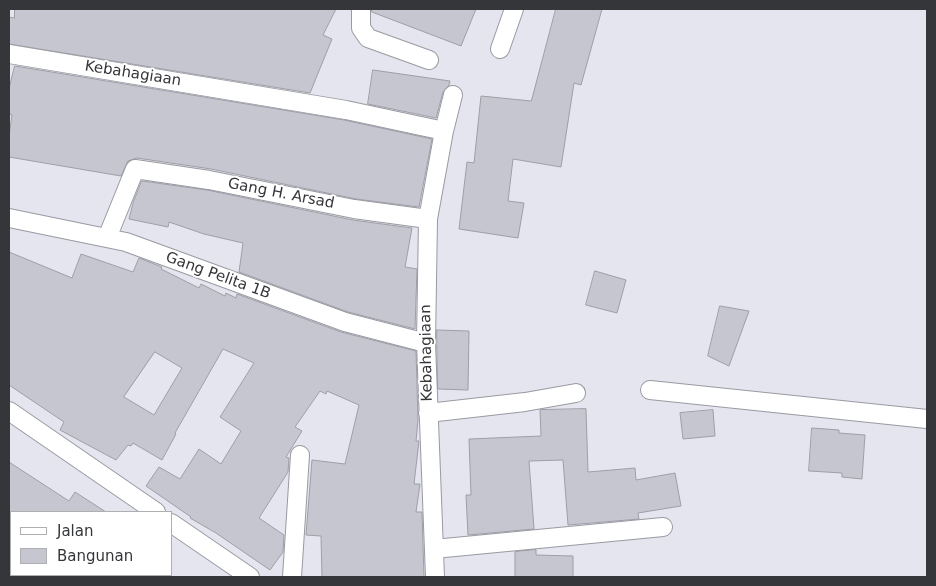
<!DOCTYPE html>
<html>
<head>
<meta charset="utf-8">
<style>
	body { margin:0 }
	#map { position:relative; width:936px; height:586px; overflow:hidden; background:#e4e5ee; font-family:"DejaVu Sans",sans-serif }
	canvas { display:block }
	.frame { position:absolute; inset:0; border:10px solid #353639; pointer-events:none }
	.legend { position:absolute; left:10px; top:511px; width:162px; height:65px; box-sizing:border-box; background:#fff; border:1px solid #aeafb0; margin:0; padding:6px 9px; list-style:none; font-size:15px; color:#353639 }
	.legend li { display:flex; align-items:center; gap:10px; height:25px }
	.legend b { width:25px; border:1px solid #aeafb0 }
</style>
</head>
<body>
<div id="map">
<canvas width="936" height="586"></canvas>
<div class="frame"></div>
<ul class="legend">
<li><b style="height:6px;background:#fff"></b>Jalan</li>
<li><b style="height:14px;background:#c5c6cf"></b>Bangunan</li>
</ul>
</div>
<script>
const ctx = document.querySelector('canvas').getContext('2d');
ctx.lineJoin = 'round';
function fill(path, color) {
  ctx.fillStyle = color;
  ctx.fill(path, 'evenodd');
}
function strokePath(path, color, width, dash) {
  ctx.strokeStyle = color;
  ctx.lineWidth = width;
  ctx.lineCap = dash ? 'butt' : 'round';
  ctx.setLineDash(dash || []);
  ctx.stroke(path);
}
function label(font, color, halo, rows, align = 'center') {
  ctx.font = font + ' "DejaVu Sans",sans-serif';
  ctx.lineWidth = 4;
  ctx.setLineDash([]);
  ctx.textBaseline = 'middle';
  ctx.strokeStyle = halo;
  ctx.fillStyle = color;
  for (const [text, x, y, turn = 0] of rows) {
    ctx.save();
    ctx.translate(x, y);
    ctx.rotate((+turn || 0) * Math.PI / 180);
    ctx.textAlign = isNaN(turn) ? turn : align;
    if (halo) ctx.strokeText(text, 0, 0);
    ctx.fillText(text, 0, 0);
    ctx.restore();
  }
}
const building = new Path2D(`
	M 15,9 L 336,9 L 323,35 L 332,39 L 310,93 L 9,44 L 9,17 L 14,18 Z
	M 372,9 L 476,9 L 461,46 L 372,12 Z
	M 556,9 L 602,9 L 581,85 L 574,83 L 561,167 L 513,159 L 508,201 L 524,203 L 518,238 L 459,229 L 467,162 L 474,163 L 481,96 L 531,101 Z
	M 15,66 L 344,120 L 432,139 L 419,207 L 356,199 L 211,169 L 137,158 L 128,161 L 121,176 L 9,157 L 9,136 L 12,115 L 9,114 L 9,89 Z
	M 373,70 L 450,81 L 449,85 L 443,92 L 436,118 L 368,104 Z
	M 142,181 L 207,190 L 353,220 L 412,228 L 405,267 L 417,269 L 415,329 L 348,312 L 239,272 L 243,243 L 204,234 L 169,222 L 168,227 L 129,219 L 133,203 Z
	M 9,252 L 72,278 L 81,254 L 133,272 L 139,258 L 162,267 L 161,269 L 199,288 L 201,284 L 225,296 L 226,293 L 236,298 L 237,294 L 341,332 L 416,351 L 418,420 L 416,441 L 419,441 L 414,484 L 420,484 L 416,512 L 422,512 L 424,577 L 322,577 L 321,536 L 306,535 L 312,460 L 345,464 L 359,405 L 327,391 L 326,394 L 320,391 L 295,427 L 302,431 L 286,457 L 289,458 L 288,472 L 259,518 L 284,535 L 283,552 L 270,570 L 216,533 L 190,518 L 191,517 L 146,486 L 159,467 L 180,479 L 199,449 L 221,464 L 241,431 L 220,417 L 254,363 L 223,349 L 175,433 L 176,434 L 162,460 L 133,443 L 131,446 L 128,445 L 116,460 L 60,430 L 64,422 L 9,385 ZM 155,352 L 182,368 L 154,415 L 124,397 Z
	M 595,271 L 626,280 L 617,313 L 586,305 Z
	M 720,306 L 749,311 L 729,366 L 708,356 Z
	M 437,330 L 469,331 L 468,390 L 438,389 Z
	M 586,409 L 588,472 L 635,468 L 636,480 L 675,473 L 681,506 L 638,513 L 639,519 L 568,525 L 563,460 L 529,461 L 534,529 L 468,535 L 466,495 L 471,495 L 469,439 L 541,436 L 540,410 Z
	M 713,410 L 715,436 L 683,439 L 680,413 Z
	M 812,428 L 839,430 L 839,433 L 865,435 L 862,479 L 842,477 L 842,473 L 809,471 Z
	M 9,462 L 69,501 L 75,492 L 106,512 L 9,512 Z
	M 536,550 L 536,555 L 573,556 L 573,577 L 515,577 L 515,552 Z`);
const minor = new Path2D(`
	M 361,9 L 361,28 L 368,38 L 429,60
	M 500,49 L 514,9
	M 9,54 L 346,110 L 444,131
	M 9,218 L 126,242 L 345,322 L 426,343
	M 107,238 L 135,169 L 209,180 L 354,209 L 428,219
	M 650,390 L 927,419
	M 9,411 L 156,512
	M 428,413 L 525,402 L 576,393
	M 171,523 L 250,577
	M 434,549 L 663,527
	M 292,577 L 300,455
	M 435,577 L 426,343 L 428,219 L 444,131 L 453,95`);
const streetNames = [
	["Kebahagiaan",133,74,9],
	["Gang H. Arsad",281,194,11],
	["Gang Pelita 1B",218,276,20],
	["Kebahagiaan",427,353,-91]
];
fill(building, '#c5c6cf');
strokePath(building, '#9d9ea6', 1);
strokePath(minor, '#999aa2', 20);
strokePath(minor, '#fff', 18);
label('15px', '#353639', '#fff', streetNames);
</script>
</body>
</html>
